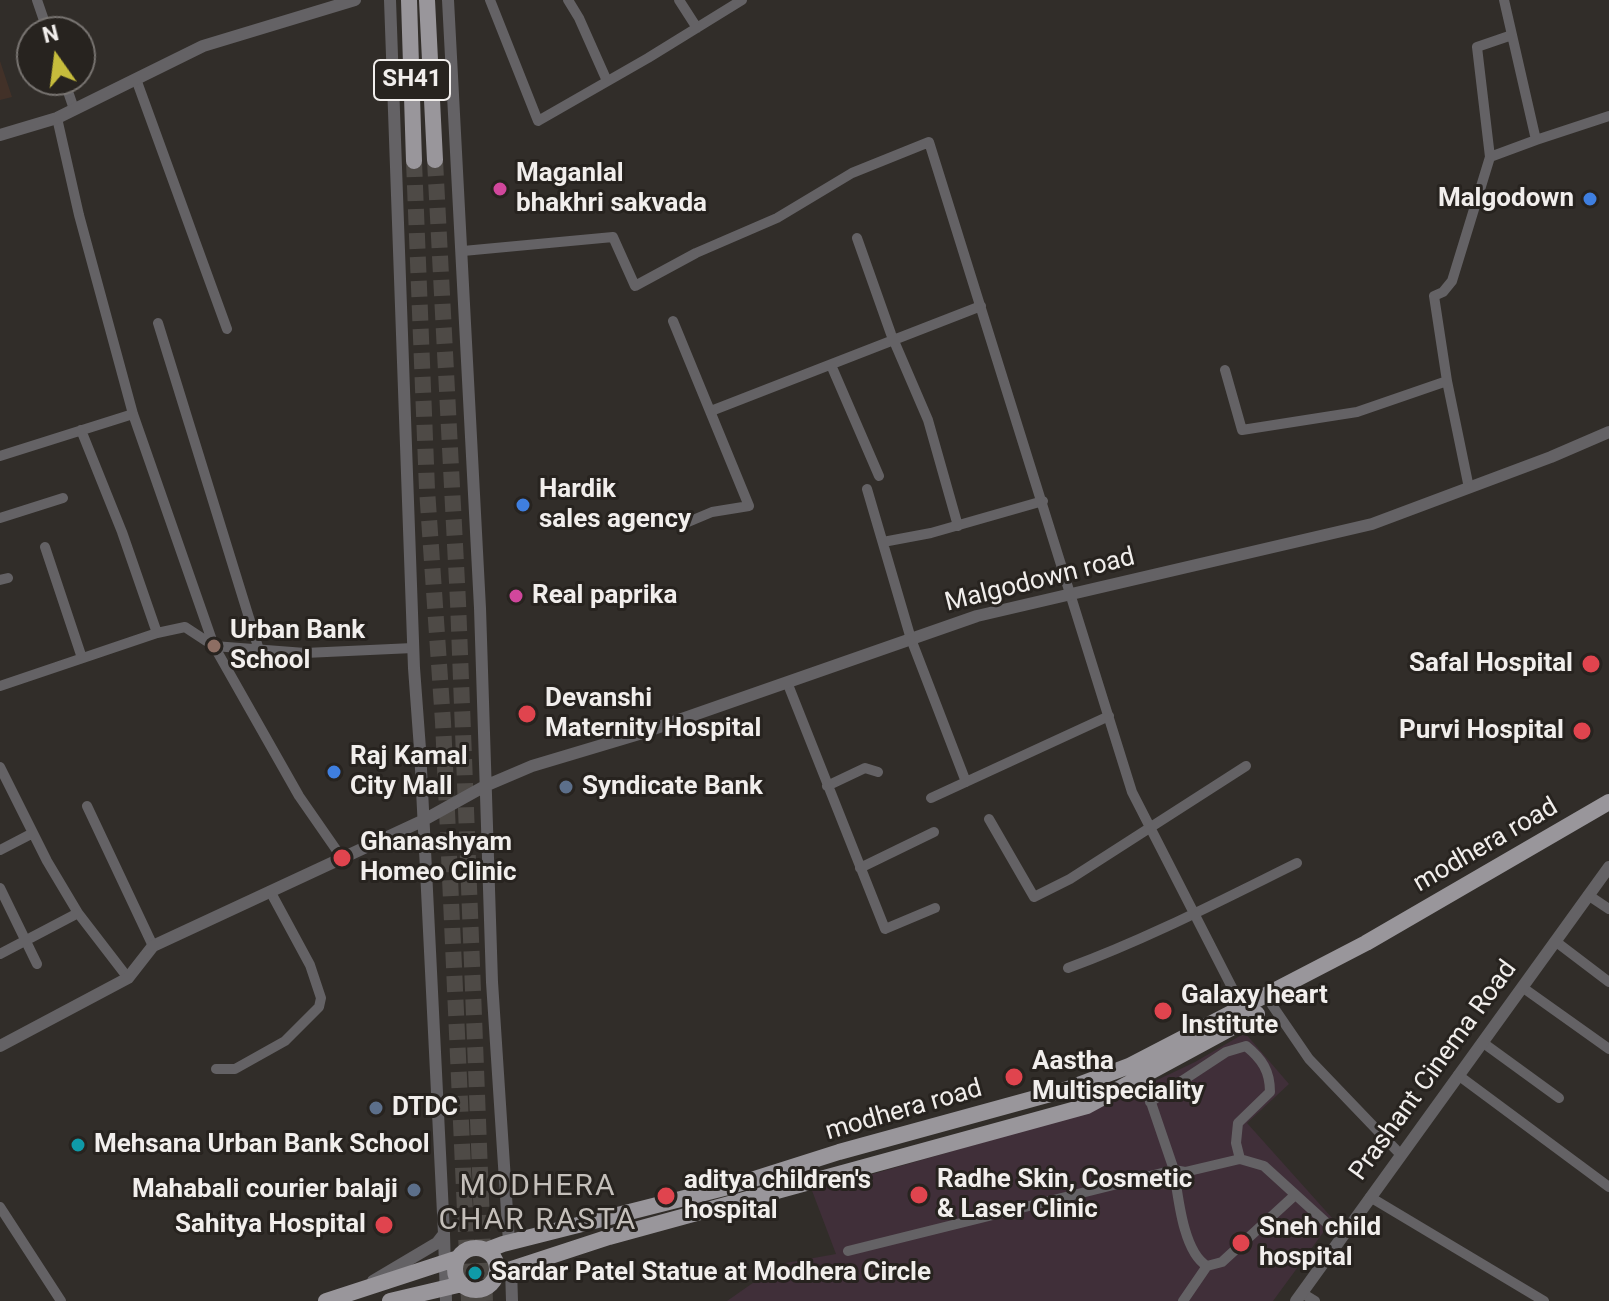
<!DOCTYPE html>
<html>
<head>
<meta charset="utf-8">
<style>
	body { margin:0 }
	#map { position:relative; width:1609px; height:1301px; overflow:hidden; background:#312d29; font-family:Roboto,sans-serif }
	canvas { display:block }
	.north { position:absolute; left:16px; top:16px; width:80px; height:80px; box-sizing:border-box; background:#27231f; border:2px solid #787471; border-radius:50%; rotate:346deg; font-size:22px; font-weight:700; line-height:32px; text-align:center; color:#f1eeec }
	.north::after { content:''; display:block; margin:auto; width:28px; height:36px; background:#c6bc3c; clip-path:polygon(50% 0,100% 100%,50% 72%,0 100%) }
</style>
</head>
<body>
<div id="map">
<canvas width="1609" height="1301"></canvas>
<div class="north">N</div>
</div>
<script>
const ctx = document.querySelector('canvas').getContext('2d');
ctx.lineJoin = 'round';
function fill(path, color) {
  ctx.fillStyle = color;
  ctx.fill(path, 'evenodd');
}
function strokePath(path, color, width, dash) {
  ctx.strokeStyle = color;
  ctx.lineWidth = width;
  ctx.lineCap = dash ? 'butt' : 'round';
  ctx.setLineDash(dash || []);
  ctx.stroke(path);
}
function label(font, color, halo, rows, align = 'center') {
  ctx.font = font + ' Roboto,sans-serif';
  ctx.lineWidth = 6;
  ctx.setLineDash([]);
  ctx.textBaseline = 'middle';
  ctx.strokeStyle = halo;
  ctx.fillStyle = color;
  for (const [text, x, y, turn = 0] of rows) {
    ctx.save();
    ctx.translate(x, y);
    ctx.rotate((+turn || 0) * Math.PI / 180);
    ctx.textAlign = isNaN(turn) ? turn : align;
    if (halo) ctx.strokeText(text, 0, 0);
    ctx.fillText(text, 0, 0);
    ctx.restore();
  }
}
const commercial = new Path2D(`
	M 1245,1033 L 1289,1084 L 1247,1123 L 1333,1219 L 1273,1301 L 727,1301 L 780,1264 L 836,1254 L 811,1188 L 838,1184 L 1092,1111 L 1195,1062 Z`);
const education = new Path2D(`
	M 0,61 L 12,97 L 0,100 Z`);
const primaryTunnel = new Path2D(`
	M 435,160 L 458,602 L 485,1301
	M 414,161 L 427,489 L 443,722 L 469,1301`);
const minor = new Path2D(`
	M 37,0 L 48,32
	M 490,0 L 538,121 L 648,58 L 742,0
	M 568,0 L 579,18 L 607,81
	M 679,0 L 697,28
	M 1504,0 L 1536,140 L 1609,116
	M 136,79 L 227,329
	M 64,80 L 74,109
	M 57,118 L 79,215 L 133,414 L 214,646 L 305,653 L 413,648
	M 1490,157 L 1477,47 L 1512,35
	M 857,238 L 891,334 L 928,420 L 958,526
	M 463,251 L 613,237 L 635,286 L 696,253 L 777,218 L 852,173 L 929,142 L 1132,792 L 1243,1009
	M 673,321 L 749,506 L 712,512 L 681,525
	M 158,323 L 259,650
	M 831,365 L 879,476
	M 1225,370 L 1242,430 L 1357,412 L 1447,381
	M 711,411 L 981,306
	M 81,430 L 122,532 L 157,633
	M 0,456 L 133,414
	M 1469,488 L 1447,381 L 1434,296 L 1443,292 L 1452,281 L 1490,157 L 1536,140
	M 867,489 L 911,639 L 966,782
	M 0,518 L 63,498
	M 883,542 L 931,533 L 1043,501
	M 45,547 L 82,658
	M 0,580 L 8,578
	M 787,682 L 885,929 L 935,908
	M 0,686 L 157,633 L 185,627 L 214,646 L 299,796 L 342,858
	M 0,767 L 47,861 L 78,913 L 128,978
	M 827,786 L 865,768 L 878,772
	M 931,798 L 1109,716
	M 87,806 L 153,946
	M 989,819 L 1034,897 L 1070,879 L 1246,766
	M 0,850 L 33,833
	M 860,868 L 934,832
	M 0,888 L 37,964
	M 1588,895 L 1609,909
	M 1555,941 L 1609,982
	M 0,954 L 78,913
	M 1068,968 C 1147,939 1222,900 1297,863
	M 1522,987 L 1609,1049
	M 1272,1005 L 1309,1059 L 1401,1155
	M 1482,1042 L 1559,1098
	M 216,1069 L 235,1069 L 285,1041 L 319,1007 L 321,998 L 310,965 L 270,891
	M 1458,1075 L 1609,1187
	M 1142,1076 L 1174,1170 L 1185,1172 L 1240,1159 L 1264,1166 L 1342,1237
	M 1150,1102 L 1226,1052 L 1246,1046 C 1262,1059 1270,1071 1270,1092 L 1238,1123 L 1236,1143 L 1240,1159
	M 1370,1197 L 1544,1301
	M 0,1207 L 61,1301
	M 848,1251 L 1174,1170 C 1178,1196 1183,1252 1207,1266 L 1222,1262 L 1295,1195
	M 1302,1293 L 1315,1301
	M 1183,1301 L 1207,1266`);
const tertiary = new Path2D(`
	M 448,0 L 480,608 L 492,982 L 509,1242
	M 0,135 L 57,118 L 203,46 L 355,0
	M 0,1046 L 128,978 L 153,946 L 422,821 L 485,786 L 532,766 L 639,734 L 977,616 L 1372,524 L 1551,457 L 1609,432
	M 444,1234 L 446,1301
	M 511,1268 L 512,1301
	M 373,1281 L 437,1243 L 444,1234 L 420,749 L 414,668 L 390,0
	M 1296,1301 L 1609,867`);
const primary = new Path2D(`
	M 409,0 L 414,161
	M 427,0 L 435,160
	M455 1269a21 21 0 1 1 42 0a21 21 0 1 1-42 0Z
	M 487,1250 L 503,1244 L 732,1186 L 839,1152 L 1065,1090 L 1129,1066 L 1366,943 L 1609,802
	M 496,1274 L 609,1237 L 1087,1106 L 1257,1014
	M 326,1301 L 458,1258
	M 390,1301 L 462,1284`);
const markers = [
	[500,189,8,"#d1479c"],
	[1590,199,8,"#3f7fe0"],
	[523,505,8,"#3f7fe0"],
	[516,596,8,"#d1479c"],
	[214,646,8,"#8d6e63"],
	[1591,664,10,"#e0444e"],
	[527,714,10,"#e0444e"],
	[1582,731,10,"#e0444e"],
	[334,772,8,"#3f7fe0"],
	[566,787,8,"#5c6f8a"],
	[342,858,10,"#e0444e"],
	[1163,1011,10,"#e0444e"],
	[1014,1077,10,"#e0444e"],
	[376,1108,8,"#5c6f8a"],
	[78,1145,8,"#0f9aa8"],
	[414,1190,8,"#5c6f8a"],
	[919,1195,10,"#e0444e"],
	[666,1196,10,"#e0444e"],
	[384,1225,10,"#e0444e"],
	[1241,1243,10,"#e0444e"],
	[475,1273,8,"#0f9aa8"]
];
const shields = [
	[412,80,76]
];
const shieldNames = [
	["SH41",412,80]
];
const poiNames = [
	["Maganlal",516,174],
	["bhakhri sakvada",516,204],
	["Malgodown",1574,199,"right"],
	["Hardik",539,490],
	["sales agency",539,520],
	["Real paprika",532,596],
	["Urban Bank",230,631],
	["School",230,661],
	["Safal Hospital",1573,664,"right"],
	["Devanshi",545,699],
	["Maternity Hospital",545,729],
	["Purvi Hospital",1564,731,"right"],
	["Raj Kamal",350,757],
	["City Mall",350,787],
	["Syndicate Bank",582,787],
	["Ghanashyam",360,843],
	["Homeo Clinic",360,873],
	["Galaxy heart",1181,996],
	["Institute",1181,1026],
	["Aastha",1032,1062],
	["Multispeciality",1032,1092],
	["DTDC",392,1108],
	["Mehsana Urban Bank School",94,1145],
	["Radhe Skin, Cosmetic",937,1180],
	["& Laser Clinic",937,1210],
	["aditya children's",684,1181],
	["hospital",684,1211],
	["Mahabali courier balaji",398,1190,"right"],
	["Sahitya Hospital",366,1225,"right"],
	["Sneh child",1259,1228],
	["hospital",1259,1258],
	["Sardar Patel Statue at Modhera Circle",491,1273]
];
const streetNames = [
	["Malgodown road",1040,581,-14],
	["modhera road",1486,846,-30],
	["Prashant Cinema Road",1434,1071,-54],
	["modhera road",904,1111,-16]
];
const quarterNames = [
	["MODHERA",538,1187],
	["CHAR RASTA",538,1221]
];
fill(commercial, '#402f39');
fill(education, '#423128');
strokePath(primaryTunnel, '#4e4a46', 16, [16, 8]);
strokePath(minor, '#646265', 10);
strokePath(tertiary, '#646265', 12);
strokePath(primary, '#99969b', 16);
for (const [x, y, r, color] of markers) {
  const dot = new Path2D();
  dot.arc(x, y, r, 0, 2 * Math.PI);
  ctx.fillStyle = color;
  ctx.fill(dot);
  strokePath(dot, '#27231f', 3);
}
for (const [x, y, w] of shields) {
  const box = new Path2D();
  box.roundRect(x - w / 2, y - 20, w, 40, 6);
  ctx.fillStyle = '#27231f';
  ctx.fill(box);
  strokePath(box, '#f1eeec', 2);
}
label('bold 24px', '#f1eeec', null, shieldNames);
label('bold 26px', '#f1eeec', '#27231f', poiNames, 'left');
label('26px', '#f1eeec', '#27231f', streetNames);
ctx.letterSpacing = '2px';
label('30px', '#c4bfba', '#27231f', quarterNames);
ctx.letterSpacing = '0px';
</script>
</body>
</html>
